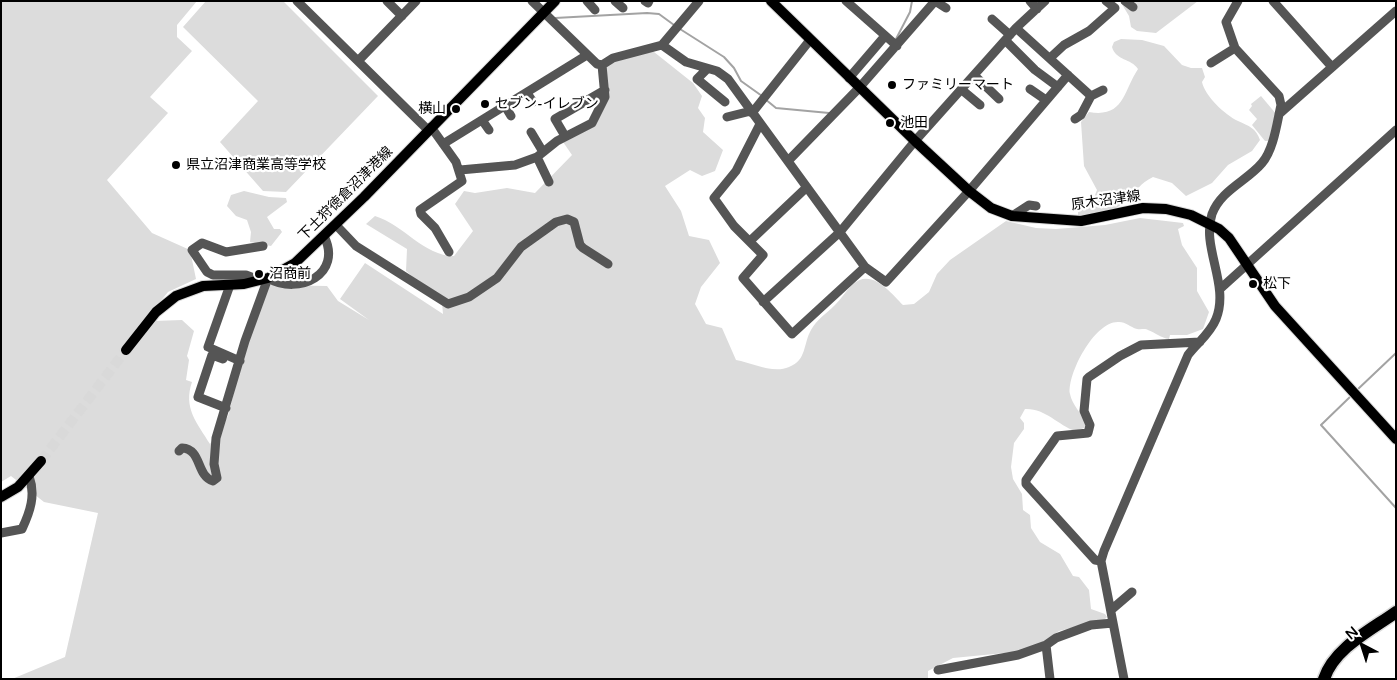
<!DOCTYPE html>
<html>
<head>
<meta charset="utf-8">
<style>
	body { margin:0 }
	#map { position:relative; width:1397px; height:680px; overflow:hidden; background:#fff; font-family:"Varela Round",sans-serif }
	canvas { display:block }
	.frame { position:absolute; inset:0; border:2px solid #000; pointer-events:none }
	.north { position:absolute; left:1337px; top:620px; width:50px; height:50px; -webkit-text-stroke:4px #fff; paint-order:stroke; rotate:320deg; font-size:14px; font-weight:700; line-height:20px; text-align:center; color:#000 }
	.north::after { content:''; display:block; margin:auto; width:18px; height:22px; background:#000; clip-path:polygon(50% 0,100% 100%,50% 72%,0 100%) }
</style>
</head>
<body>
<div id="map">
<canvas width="1397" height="680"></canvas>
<div class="frame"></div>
<div class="north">N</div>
</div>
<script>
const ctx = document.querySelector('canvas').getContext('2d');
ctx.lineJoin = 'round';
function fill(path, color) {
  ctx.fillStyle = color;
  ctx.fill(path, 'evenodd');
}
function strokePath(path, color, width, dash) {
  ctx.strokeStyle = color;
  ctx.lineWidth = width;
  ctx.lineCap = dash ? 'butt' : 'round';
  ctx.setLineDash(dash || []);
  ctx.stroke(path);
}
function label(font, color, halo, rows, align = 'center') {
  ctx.font = font + ' "Varela Round","Noto Sans JP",sans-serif';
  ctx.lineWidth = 4.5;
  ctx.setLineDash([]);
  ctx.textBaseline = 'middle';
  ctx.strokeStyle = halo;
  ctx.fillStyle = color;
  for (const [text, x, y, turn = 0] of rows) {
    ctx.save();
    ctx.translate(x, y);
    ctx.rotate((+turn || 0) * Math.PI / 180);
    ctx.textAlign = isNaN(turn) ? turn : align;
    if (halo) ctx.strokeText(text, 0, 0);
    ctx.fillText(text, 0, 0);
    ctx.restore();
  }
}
const green = new Path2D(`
	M 1,1 L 197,1 L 177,25 L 177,37 L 192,51 L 150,97 L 168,113 L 107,180 L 152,233 L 190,250 L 196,279 L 168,292 L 151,313 L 153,321 L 182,320 L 194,331 L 187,356 L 189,360 L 186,380 L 192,382 C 183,408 197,423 210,444 L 228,416 L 249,333 L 269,285 L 327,286 L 338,301 L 369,320 L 340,299 L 365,263 L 443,314 L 442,303 L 406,271 L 407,249 L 366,224 L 375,216 C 404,225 424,256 454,256 L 473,231 L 455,204 L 464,191 L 475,193 L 507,188 L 535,193 L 572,155 L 561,139 L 594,123 L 605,104 L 602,65 L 649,48 L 693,83 L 702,96 L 698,108 L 705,118 L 703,132 L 723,150 L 715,171 L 702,176 L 690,170 L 665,186 L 681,211 L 689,236 L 709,240 L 720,263 L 701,287 L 695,304 L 706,324 L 722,328 L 736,360 C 753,363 773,374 789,367 C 807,360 803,344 811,330 C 817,319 826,314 835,305 C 841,299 846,291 852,285 C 871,267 890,292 903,305 L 914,304 L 929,292 L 937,274 L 950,260 L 1006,221 L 1036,228 L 1056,229 L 1105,225 L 1140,218 L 1183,223 L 1184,226 L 1178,229 L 1182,245 L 1197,268 L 1197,291 L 1209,312 L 1203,329 L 1187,335 L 1170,335 L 1169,339 C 1161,338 1156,333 1148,330 C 1145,328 1141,330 1137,329 C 1130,327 1126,322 1119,322 C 1095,320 1067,374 1070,394 C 1072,405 1082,413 1086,425 L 1084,428 L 1075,431 C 1058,425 1045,408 1025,409 L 1020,418 L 1024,423 L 1024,429 L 1014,443 L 1011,467 L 1013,479 L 1022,494 L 1023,510 L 1030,515 L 1031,528 L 1040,542 L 1060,554 L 1073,576 L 1079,577 L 1089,590 L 1091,609 L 1105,614 L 1107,617 L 1104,620 L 1059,631 L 1044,642 L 1015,652 L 953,658 L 928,671 L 928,679 L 12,679 L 65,657 L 98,513 L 44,502 L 11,476 L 1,482 Z
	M 206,1 L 283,1 L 378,96 L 286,192 L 263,191 L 220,142 L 258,101 L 183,27 Z
	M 1120,1 L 1198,1 L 1156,33 L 1137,31 L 1131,27 L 1129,16 Z
	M 1121,39 L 1142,40 L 1164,46 L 1182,65 L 1191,68 L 1202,68 L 1205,77 L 1202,82 C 1205,96 1225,115 1238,121 C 1249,126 1256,128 1260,140 L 1252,151 L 1228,165 L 1212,183 L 1186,196 L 1172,183 L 1153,177 C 1140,183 1136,192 1126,201 C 1115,212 1096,214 1081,216 L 1078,215 L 1078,212 L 1093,200 L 1097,190 L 1084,166 L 1081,122 L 1089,112 C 1124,118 1123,92 1138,69 C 1131,58 1116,61 1112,47 L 1114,42 Z
	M 1261,96 L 1277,115 L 1270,141 L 1265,141 L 1252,125 L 1257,119 L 1249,110 L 1252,106 L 1251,104 Z
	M 244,191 L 269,197 L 286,198 L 287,202 L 267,217 L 274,229 L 280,229 L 282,232 L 271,246 L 250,242 L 251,232 L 247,220 L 236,216 L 227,206 L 231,195 Z`);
const stream = new Path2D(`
	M 555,18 L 647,13 L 659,14 L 674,25
	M 680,29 L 724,57 L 734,68 L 741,81 L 762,96
	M 896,39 L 910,12 L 912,1
	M 765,99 L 776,108 L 829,113
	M 1357,390 L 1396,353
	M 1352,395 L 1321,425 L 1396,508`);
const majorTunnel = new Path2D(`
	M 41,461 L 126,350`);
const minor = new Path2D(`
	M 297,1 L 428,130
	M 387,1 L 402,16
	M 532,1 L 597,64 L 602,65 L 613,58 L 662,45 L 686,62 L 717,71 L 728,79 L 865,267 L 886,282 L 969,191 L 1068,75
	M 587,1 L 595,10
	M 615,1 L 623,8
	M 645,1 L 648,3 L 649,1
	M 846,1 L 897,46
	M 1030,1 L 1037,9
	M 1125,1 L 1133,7
	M 1273,1 L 1332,67
	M 992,19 L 1010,35
	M 1016,28 L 1091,96
	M 1006,41 L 1035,70 L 1058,87
	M 662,45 L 699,1
	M 1050,58 L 1064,45 L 1089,31 L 1115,8 L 1106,1
	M 358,61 L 416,1
	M 1211,63 L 1235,48
	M 707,69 L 697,79 L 725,102
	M 975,76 L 999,99
	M 849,78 L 885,36
	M 1030,89 L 1046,100
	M 962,90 L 980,105
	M 527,93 L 533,102
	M 505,106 L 511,116
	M 752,113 L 810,40
	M 1279,114 L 1396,11
	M 727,117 L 751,111
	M 1075,119 L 1081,115 L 1091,96 L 1103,90
	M 482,120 L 489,130
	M 760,124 L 736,171 L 714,198 L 734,226 L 763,255 L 743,278 L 792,334 L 865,267
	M 431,127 L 456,162 L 462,181 L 420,210 L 421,214 L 435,228 L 449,252
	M 531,132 L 543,152
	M 565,136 L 555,119 L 605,90
	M 443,144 L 587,55
	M 537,157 L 549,182
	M 788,161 L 859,88 L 935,1 L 946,8
	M 460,170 L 515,165 L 537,157 L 557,141 L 592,123 L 605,97 L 602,65
	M 1012,216 L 1029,205 L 1036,206
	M 336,225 L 356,246 L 448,304 L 469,297 L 497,278 L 521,247 L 556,222 L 567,219 L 574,222 L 580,245 L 583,248 L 608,264
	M 750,241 L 807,187
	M 259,280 L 246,275 L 213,275 L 207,272 L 192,250 L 202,243 L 226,252 L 263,246
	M 230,285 L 208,347 L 240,361
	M 1220,289 L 1396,130
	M 763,302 L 840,232 L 915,141 L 1016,28 L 1045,1
	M 223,359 L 212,355 L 198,397 L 226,408
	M 179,451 L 182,448 C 202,449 196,476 213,481 L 217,478 L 214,464 L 216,438 L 245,341 L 268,278 C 299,296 343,274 324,236
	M 1,533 L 22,529 C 30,512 36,495 29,476
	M 1101,561 L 1095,560 L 1026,484 L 1026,480 L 1057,436 L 1088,433 L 1090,425 L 1084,411 L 1087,379 L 1089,377 L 1120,356 L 1141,345 L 1200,342
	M 1111,610 L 1132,592
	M 1046,645 L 1050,679
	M 938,670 L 1018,655 L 1046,645 L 1056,638 L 1091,625 L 1113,623
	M 1124,679 L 1101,561 L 1104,551 L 1188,355 C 1197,343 1210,334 1216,319 C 1230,285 1201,247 1212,214 C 1221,190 1247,181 1262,163 C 1274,149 1277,122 1281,105 L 1279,96 L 1235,48 L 1226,22 L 1238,1`);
const major = new Path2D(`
	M 771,1 L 915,141 L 969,191 L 991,208 L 1012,216 L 1081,221 L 1143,208 L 1166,209 L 1191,215 L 1219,229 L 1229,238 L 1275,306 L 1396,439
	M 126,350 L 156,312 L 176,296 L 203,286 L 244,284 L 268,278 L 295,263 L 364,197 L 555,1
	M 1,497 L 18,487 L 41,461`);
const highway = new Path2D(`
	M 1324,679 C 1334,648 1371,630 1396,612`);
const markers = [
	[892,85,5,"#000"],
	[485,104,5,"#000"],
	[456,109,5,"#000"],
	[890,123,5,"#000"],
	[176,165,5,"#000"],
	[259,274,5,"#000"],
	[1253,284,5,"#000"]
];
const poiNames = [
	["ファミリーマート",902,85],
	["セブン-イレブン",495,104],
	["横山",446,109,"right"],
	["池田",900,123],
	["県立沼津商業高等学校",186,165],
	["沼商前",269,274],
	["松下",1263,284]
];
const streetNames = [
	["下土狩徳倉沼津港線",346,194,-45],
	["原木沼津線",1106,201,-8]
];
fill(green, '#dcdcdc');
strokePath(stream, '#a3a3a3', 2);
strokePath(majorTunnel, '#d9d9d9', 10, [10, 5]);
strokePath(major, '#dbdbdb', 12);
strokePath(highway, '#dbdbdb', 15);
strokePath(minor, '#555', 9);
strokePath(major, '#000', 10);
strokePath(highway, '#000', 12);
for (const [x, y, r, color] of markers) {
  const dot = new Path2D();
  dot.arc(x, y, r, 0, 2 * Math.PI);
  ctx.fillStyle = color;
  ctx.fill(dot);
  strokePath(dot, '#fff', 2);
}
label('14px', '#000', '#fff', poiNames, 'left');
label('14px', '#000', '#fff', streetNames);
</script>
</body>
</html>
